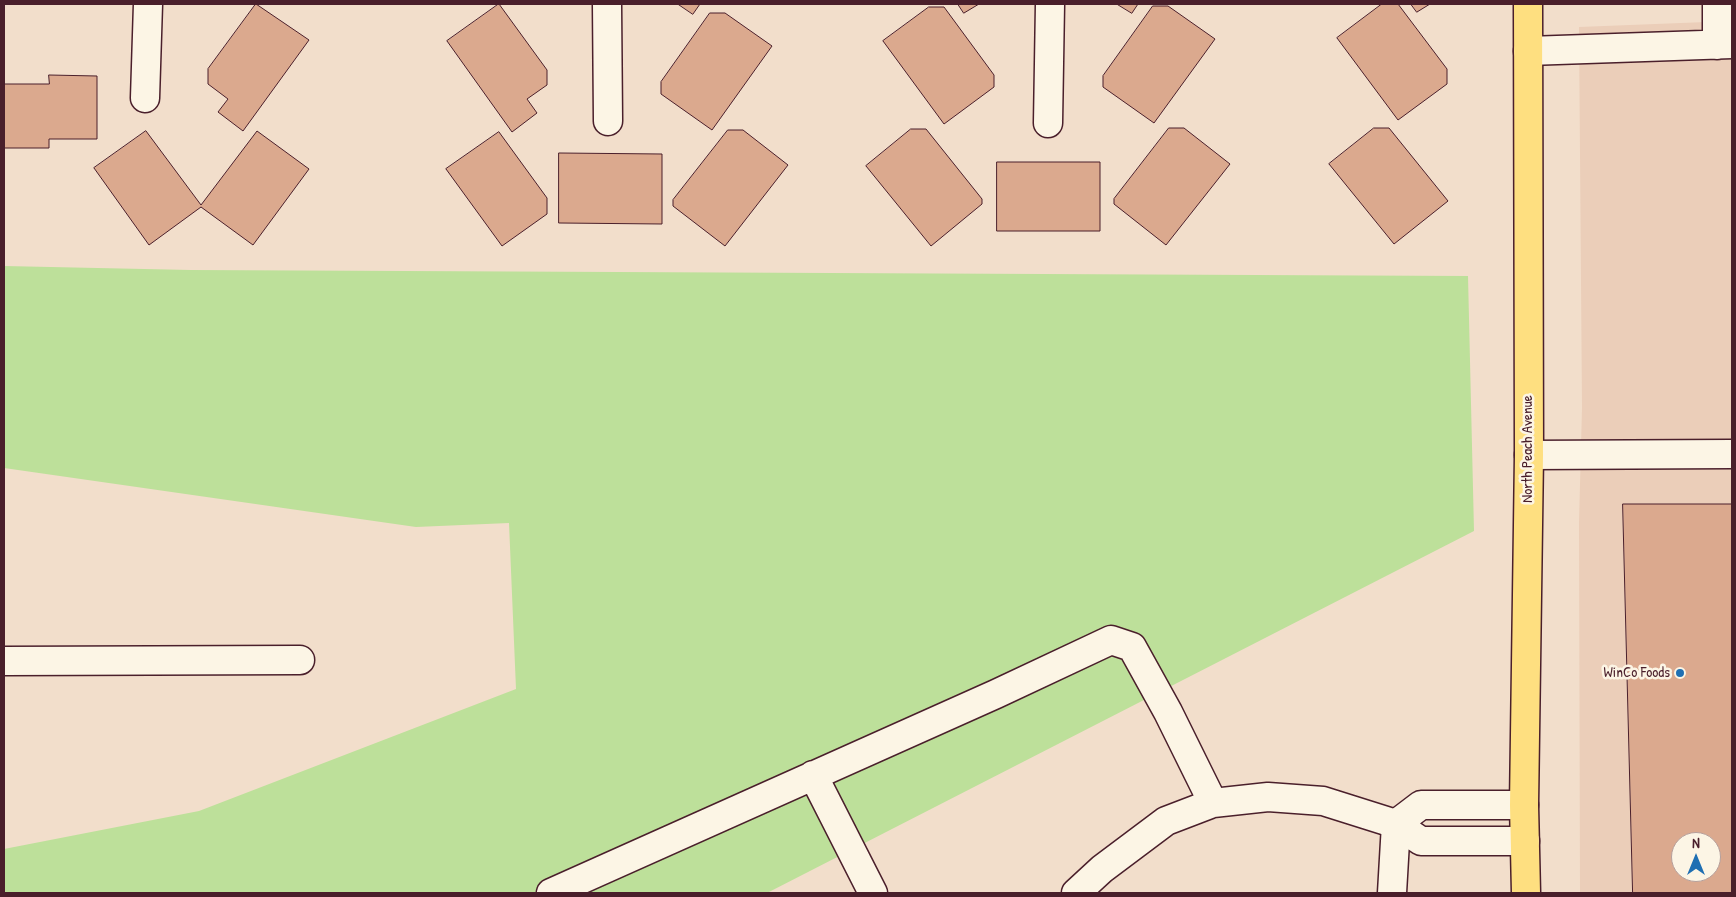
<!DOCTYPE html>
<html>
<head>
<meta charset="utf-8">
<style>
	body { margin:0 }
	#map { position:relative; width:1736px; height:897px; overflow:hidden; background:#f2decb; font-family:"Patrick Hand",sans-serif }
	canvas { display:block }
	.frame { position:absolute; inset:0; border:5px solid #4a1f2b; pointer-events:none }
	.north { position:absolute; left:1671px; top:832px; width:50px; height:50px; box-sizing:border-box; background:#fcf5e5; border:1px solid #b59f9b; border-radius:50%; rotate:0deg; font-size:14px; font-weight:700; line-height:20px; text-align:center; color:#4a1f2b }
	.north::after { content:''; display:block; margin:auto; width:18px; height:22px; background:#1f6fb2; clip-path:polygon(50% 0,100% 100%,50% 72%,0 100%) }
</style>
</head>
<body>
<div id="map">
<canvas width="1736" height="897"></canvas>
<div class="frame"></div>
<div class="north">N</div>
</div>
<script>
const ctx = document.querySelector('canvas').getContext('2d');
ctx.lineJoin = 'round';
function fill(path, color) {
  ctx.fillStyle = color;
  ctx.fill(path, 'evenodd');
}
function strokePath(path, color, width, dash) {
  ctx.strokeStyle = color;
  ctx.lineWidth = width;
  ctx.lineCap = dash ? 'butt' : 'round';
  ctx.setLineDash(dash || []);
  ctx.stroke(path);
}
function label(font, color, halo, rows, align = 'center') {
  ctx.font = font + ' "Patrick Hand",sans-serif';
  ctx.lineWidth = 5;
  ctx.setLineDash([]);
  ctx.textBaseline = 'middle';
  ctx.strokeStyle = halo;
  ctx.fillStyle = color;
  for (const [text, x, y, turn = 0] of rows) {
    ctx.save();
    ctx.translate(x, y);
    ctx.rotate((+turn || 0) * Math.PI / 180);
    ctx.textAlign = isNaN(turn) ? turn : align;
    if (halo) ctx.strokeText(text, 0, 0);
    ctx.fillText(text, 0, 0);
    ctx.restore();
  }
}
const built = new Path2D(`
	M 1732,21 L 1732,893 L 1580,893 L 1579,523 L 1582,408 L 1579,27 ZM 1681,842 L 1711,842 L 1711,872 L 1681,872 Z`);
const green = new Path2D(`
	M 4,266 L 191,270 L 1468,276 L 1474,531 L 767,893 L 4,893 L 4,849 L 199,811 L 516,689 L 509,523 L 416,527 L 4,468 Z`);
const building = new Path2D(`
	M 256,4 L 309,40 L 243,131 L 218,112 L 228,99 L 208,84 L 208,69 Z
	M 499,4 L 547,70 L 547,85 L 527,99 L 537,113 L 512,132 L 447,41 Z
	M 678,4 L 700,4 L 693,14 Z
	M 958,4 L 979,4 L 964,13 Z
	M 1117,4 L 1138,4 L 1132,13 Z
	M 1382,4 L 1398,4 L 1447,69 L 1447,84 L 1398,120 L 1337,38 Z
	M 1411,4 L 1430,4 L 1417,12 Z
	M 1153,6 L 1168,6 L 1215,39 L 1154,123 L 1103,87 L 1103,76 Z
	M 929,7 L 944,7 L 994,75 L 994,87 L 944,124 L 883,41 Z
	M 710,13 L 725,13 L 772,46 L 712,130 L 661,94 L 661,82 Z
	M 49,75 L 97,76 L 97,139 L 49,139 L 49,148 L 4,148 L 4,84 L 49,84 Z
	M 1169,128 L 1184,128 L 1230,164 L 1166,245 L 1114,204 L 1114,199 Z
	M 1374,128 L 1389,128 L 1448,201 L 1394,244 L 1329,164 Z
	M 911,129 L 926,129 L 982,199 L 982,204 L 931,246 L 866,166 Z
	M 728,130 L 743,130 L 788,165 L 725,246 L 673,206 L 673,200 Z
	M 146,131 L 201,205 L 257,131 L 309,169 L 253,245 L 201,207 L 149,245 L 94,168 Z
	M 499,132 L 547,198 L 547,214 L 502,246 L 446,169 Z
	M 559,153 L 662,154 L 662,224 L 559,223 Z
	M 997,162 L 1100,162 L 1100,231 L 997,231 Z
	M 1623,504 L 1732,504 L 1732,893 L 1633,893 ZM 1681,842 L 1711,842 L 1711,872 L 1681,872 Z`);
const minor = new Path2D(`
	M 607,4 L 608,121
	M 1717,45 L 1717,4
	M 1528,51 L 1732,44
	M 145,98 L 148,4
	M 1048,123 L 1050,4
	M 1529,455 L 1732,454
	M 4,661 L 300,660
	M 813,775 L 873,893
	M 551,893 L 996,694 L 1111,640 L 1132,647 L 1168,712 L 1213,803
	M 1076,893 L 1102,869 L 1166,821 L 1213,803 L 1268,797 L 1323,801 L 1396,824 L 1421,841 L 1525,841
	M 1392,893 L 1396,824 L 1421,805 L 1524,805`);
const major = new Path2D(`
	M 1526,893 L 1524,805 L 1529,455 L 1528,4`);
const markers = [
	[1680,673,5,"#1f6fb2"]
];
const streetNames = [
	["North Peach Avenue",1528,449,-90]
];
const poiNames = [
	["WinCo Foods",1670,673]
];
fill(built, '#ebceb9');
fill(green, '#bde09a');
fill(building, '#dba98e');
strokePath(building, '#4a1f2b', 1);
strokePath(minor, '#4a1f2b', 31);
strokePath(major, '#4a1f2b', 31);
strokePath(minor, '#fcf5e5', 28);
strokePath(major, '#fedf80', 28);
for (const [x, y, r, color] of markers) {
  const dot = new Path2D();
  dot.arc(x, y, r, 0, 2 * Math.PI);
  ctx.fillStyle = color;
  ctx.fill(dot);
  strokePath(dot, '#fcf5e5', 2);
}
label('15px', '#4a1f2b', '#fcf5e5', streetNames);
label('15px', '#4a1f2b', '#fcf5e5', poiNames, 'right');
</script>
</body>
</html>
